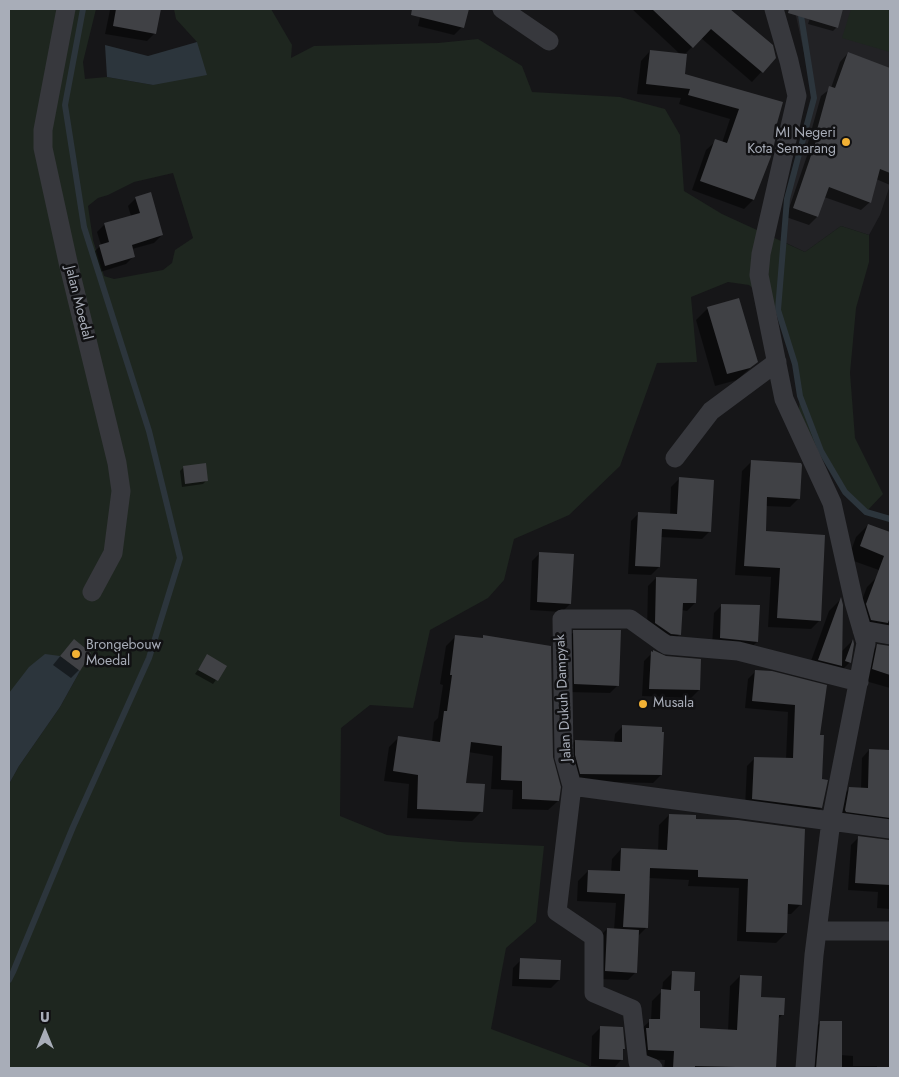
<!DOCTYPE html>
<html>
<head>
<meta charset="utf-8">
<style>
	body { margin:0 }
	#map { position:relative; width:899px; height:1077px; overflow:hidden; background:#161618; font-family:Jost,sans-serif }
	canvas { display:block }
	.frame { position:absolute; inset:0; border:10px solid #a8adb8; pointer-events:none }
	.north { position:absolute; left:20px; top:1007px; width:50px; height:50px; -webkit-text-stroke:4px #111113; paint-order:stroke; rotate:0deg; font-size:14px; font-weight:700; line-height:20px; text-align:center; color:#a8adb8 }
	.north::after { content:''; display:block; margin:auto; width:18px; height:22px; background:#a8adb8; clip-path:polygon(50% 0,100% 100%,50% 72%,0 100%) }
</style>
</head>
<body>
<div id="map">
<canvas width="899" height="1077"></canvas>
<div class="frame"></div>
<div class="north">U</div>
</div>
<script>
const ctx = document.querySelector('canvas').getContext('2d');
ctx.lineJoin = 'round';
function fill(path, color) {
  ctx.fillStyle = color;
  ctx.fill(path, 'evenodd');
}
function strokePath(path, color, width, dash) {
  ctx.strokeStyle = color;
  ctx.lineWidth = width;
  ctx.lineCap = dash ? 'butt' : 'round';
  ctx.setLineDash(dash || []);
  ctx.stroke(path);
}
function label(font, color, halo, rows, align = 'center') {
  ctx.font = font + ' Jost,sans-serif';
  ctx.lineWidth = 5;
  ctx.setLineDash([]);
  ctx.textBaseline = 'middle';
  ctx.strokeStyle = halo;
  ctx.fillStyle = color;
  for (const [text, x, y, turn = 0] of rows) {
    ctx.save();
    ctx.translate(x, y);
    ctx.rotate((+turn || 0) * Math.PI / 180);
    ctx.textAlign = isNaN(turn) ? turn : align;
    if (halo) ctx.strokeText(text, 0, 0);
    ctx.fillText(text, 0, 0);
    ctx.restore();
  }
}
const built = new Path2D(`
	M 799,9 L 890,9 L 890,185 L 880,215 L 869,235 L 841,226 L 805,252 L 784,242 L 787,199 L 814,99 L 796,16 Z`);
const green = new Path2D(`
	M 9,9 L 96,9 L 83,62 L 85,79 L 107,77 L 153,85 L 197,42 L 176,19 L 174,9 L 271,9 L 292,45 L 291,58 L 314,46 L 438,43 L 478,39 L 522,66 L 532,92 L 620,97 L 665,109 L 680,135 L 684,191 L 722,214 L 805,252 L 841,226 L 869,235 L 869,262 L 856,308 L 850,373 L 855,438 L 883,494 L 866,512 L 845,492 L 821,451 L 796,448 L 800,396 L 795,364 L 778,310 L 749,285 L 728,282 L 691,297 L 697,362 L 657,363 L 620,466 L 569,515 L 514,539 L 504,580 L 488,598 L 430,630 L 413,708 L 370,705 L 341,728 L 340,816 L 387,835 L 461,842 L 544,846 L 536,922 L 506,948 L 491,1029 L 583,1063 L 592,1068 L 9,1068 L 9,784 L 19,766 L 60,707 L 80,671 L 9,693 ZM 173,173 L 193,238 L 175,250 L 172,263 L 163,270 L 114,279 L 104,276 L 93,240 L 88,206 L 98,198 L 108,195 L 134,182 Z
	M 851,9 L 890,9 L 890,52 L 842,38 Z`);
const water = new Path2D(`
	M 197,42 L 207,75 L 153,85 L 107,77 L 105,45 L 148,56 Z
	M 45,654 L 60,656 L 80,671 L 60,707 L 19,766 L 9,784 L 9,693 L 29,667 Z`);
const shadow = new Path2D(`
	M 111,9 L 159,10 L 155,33 L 147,41 L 105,34 L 110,10 Z
	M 422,9 L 467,9 L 462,27 L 454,35 L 418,26 Z
	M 632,9 L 728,9 L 771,45 L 775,57 L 752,82 L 701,38 L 684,55 L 684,74 L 775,127 L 771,154 L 753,200 L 744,209 L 692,190 L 706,150 L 716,141 L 722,143 L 730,119 L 679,104 L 681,98 L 637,94 L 641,61 L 650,51 L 681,55 Z
	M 813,9 L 842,9 L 837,27 L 833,31 L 808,24 Z
	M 848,53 L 890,69 L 890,185 L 876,179 L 870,202 L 861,210 L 824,197 L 817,217 L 809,225 L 786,217 L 810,147 L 807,146 L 821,96 L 831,88 L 840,62 Z
	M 136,198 L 162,235 L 154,243 L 132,249 L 134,256 L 126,264 L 97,273 L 92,254 L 101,245 L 97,232 L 105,224 L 131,216 L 128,206 Z
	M 708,308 L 757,362 L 737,380 L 715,386 L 696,320 Z
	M 751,462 L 799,498 L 790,507 L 766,506 L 765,532 L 820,620 L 811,629 L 768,627 L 771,577 L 735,575 L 742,471 Z
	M 184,467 L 207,480 L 203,484 L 182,487 L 180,471 Z
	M 679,479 L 710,531 L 702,539 L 660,537 L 659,567 L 651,575 L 628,574 L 631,521 L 639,513 L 670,515 L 671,487 Z
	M 868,525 L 890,533 L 890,574 L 848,559 L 856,537 Z
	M 540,553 L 570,604 L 562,612 L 530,610 L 532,561 Z
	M 878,576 L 890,577 L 890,643 L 856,615 L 867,587 Z
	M 656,578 L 695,603 L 687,611 L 681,610 L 680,634 L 672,642 L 647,631 L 648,586 Z
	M 840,600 L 841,652 L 852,641 L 850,662 L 838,674 L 807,672 L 829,611 Z
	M 722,605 L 757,642 L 749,649 L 712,646 L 714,613 Z
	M 574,632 L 618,685 L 610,693 L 567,692 L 566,639 Z
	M 456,636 L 481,639 L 484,637 L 552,757 L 558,801 L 548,810 L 512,809 L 513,790 L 491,789 L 493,756 L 468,752 L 464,785 L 482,811 L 472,821 L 407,818 L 409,784 L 384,781 L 389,747 L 399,737 L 432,742 L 434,722 L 438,718 L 443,685 L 440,684 L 446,646 Z
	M 878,645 L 890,647 L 890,688 L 862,680 L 867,656 Z
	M 66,649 L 90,653 L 79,670 L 71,678 L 53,665 Z
	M 654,651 L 699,690 L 691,698 L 642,696 L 644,661 Z
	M 208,656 L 226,666 L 213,684 L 195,674 Z
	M 756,671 L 772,673 L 818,736 L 821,808 L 813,816 L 745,807 L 747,766 L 755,758 L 786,759 L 788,712 L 745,708 L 748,679 Z
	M 623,726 L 661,775 L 653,783 L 573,781 L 568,749 L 575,741 L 614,743 L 615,734 Z
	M 869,750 L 890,751 L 890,829 L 839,819 L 842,796 L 850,788 L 861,789 L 862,758 Z
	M 669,815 L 694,820 L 801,904 L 791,914 L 786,914 L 786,933 L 776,943 L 737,941 L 739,888 L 688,886 L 689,880 L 649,878 L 647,927 L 637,937 L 636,972 L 628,980 L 598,979 L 599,937 L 607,929 L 614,930 L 616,903 L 577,901 L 578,881 L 588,871 L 611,872 L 612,859 L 621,849 L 658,851 L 659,825 Z
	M 859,837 L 890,840 L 890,909 L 877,908 L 878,892 L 848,890 L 851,845 Z
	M 521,960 L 559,980 L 551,988 L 512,986 L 513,968 Z
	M 673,972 L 693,992 L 698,1029 L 728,1031 L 730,986 L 740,976 L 759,998 L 783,1014 L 777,1020 L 775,1068 L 664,1068 L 665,1060 L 639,1059 L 640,1030 L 651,1020 L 652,1001 L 662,991 L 663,982 Z
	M 821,1022 L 841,1055 L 853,1056 L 853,1066 L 877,1066 L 877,1068 L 810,1068 L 813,1030 Z
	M 600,1028 L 624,1049 L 622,1051 L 621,1060 L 614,1068 L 591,1066 L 592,1036 Z`);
const stream = new Path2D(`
	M 800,9 L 814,98 L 787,199 L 778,310 L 795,364 L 800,396 L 821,451 L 845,492 L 866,512 L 890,519
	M 9,980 L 13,972 L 73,827 L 149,658 L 180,558 L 149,431 L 84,227 L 65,105 L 83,9`);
const building = new Path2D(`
	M 116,9 L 161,9 L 156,34 L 113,26 Z
	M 412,9 L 469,9 L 464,28 L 411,15 Z
	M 652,9 L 730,9 L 773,45 L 776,58 L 763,73 L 711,29 L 693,48 Z
	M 789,9 L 843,9 L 838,28 L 788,13 Z
	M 650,50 L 687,54 L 685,74 L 783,102 L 776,127 L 778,127 L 772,154 L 754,200 L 700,181 L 715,139 L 727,143 L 739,109 L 688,95 L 690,89 L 646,84 Z
	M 848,52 L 890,68 L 890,173 L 880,169 L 871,203 L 829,187 L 818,217 L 793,208 L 817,138 L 815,137 L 829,86 L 835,88 Z
	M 151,192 L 163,235 L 132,245 L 135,257 L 105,266 L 99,245 L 109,242 L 104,223 L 140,213 L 135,197 Z
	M 739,298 L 758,362 L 750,368 L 727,374 L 707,307 Z
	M 751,460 L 801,463 L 802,465 L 800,499 L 767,497 L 766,531 L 825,535 L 821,621 L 777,618 L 780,568 L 744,566 Z
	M 206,463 L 208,481 L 185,484 L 183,466 Z
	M 679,477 L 714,480 L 711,532 L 662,529 L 660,567 L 635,566 L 638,512 L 677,514 Z
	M 868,524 L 890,532 L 890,617 L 888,623 L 871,620 L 866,604 L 884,556 L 860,546 Z
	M 539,552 L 574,554 L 571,604 L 537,602 Z
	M 656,577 L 697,579 L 696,603 L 683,603 L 681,635 L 671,634 L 655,623 Z
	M 841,597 L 843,605 L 842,666 L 818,660 Z
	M 721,604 L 760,605 L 758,642 L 720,638 Z
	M 573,630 L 621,630 L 619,686 L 574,684 Z
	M 455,635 L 483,638 L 483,635 L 551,646 L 553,757 L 561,787 L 559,801 L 522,799 L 522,781 L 501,780 L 502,746 L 471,742 L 466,783 L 485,784 L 483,812 L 417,809 L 418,775 L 393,771 L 398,736 L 440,742 L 444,711 L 447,711 L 452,675 L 450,675 Z
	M 74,639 L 91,653 L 80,671 L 60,656 Z
	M 853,639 L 854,644 L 851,663 L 845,661 Z
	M 877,644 L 890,646 L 890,675 L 872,669 Z
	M 653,650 L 666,656 L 701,659 L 700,690 L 649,689 L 651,651 L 653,652 Z
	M 207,654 L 227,666 L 218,681 L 198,670 Z
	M 755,670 L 772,671 L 827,685 L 820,735 L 824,735 L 822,779 L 828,780 L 822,808 L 752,799 L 754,757 L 793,758 L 795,705 L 752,701 Z
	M 622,725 L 662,727 L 662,732 L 664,732 L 662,775 L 580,774 L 575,755 L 575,740 L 622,742 Z
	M 869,749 L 890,750 L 890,818 L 846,812 L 845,810 L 849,787 L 868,788 Z
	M 669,814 L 696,815 L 696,819 L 738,820 L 805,829 L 802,905 L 788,904 L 787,933 L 746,932 L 748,879 L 698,877 L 698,870 L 650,868 L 648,928 L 623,927 L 625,894 L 587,892 L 588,870 L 620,871 L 621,848 L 667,850 Z
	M 858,836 L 890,840 L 890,885 L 855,883 Z
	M 607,928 L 639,930 L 637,973 L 605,971 Z
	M 520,958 L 561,960 L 560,980 L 519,979 Z
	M 672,971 L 695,972 L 694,991 L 700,991 L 700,1028 L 737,1030 L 740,975 L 762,976 L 761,997 L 785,998 L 784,1015 L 779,1015 L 776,1068 L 695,1066 L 695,1068 L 673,1068 L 674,1051 L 648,1050 L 646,1028 L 649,1028 L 649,1019 L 660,1019 L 661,989 L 671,990 Z
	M 820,1021 L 842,1021 L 842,1068 L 816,1068 Z
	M 600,1026 L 623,1027 L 625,1049 L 623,1049 L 623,1060 L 599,1059 Z`);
const minor = new Path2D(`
	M 66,9 L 43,130 L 43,148 L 68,262 L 117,463 L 121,491 L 113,553 L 92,592
	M 502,9 L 549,41
	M 774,9 L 789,61 L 797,96 L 761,254 L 759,275 L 784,399 L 832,503 L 854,602 L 866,643 L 831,821 L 814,955 L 805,1068
	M 675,458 L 711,411 L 777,362
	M 862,630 L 890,635
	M 572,786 L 890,829
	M 817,931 L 890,931
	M 653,1068 L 638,1062 L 632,1009 L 594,993 L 594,937 L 557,912 L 572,786 L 564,757 L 562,619 L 630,619 L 662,642 L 667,645 L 738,651 L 859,682`);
const markers = [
	[846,142,5,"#f2b134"],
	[76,654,5,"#f2b134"],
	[643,704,5,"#f2b134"]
];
const poiNames = [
	["MI Negeri",836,134,"right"],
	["Kota Semarang",836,150,"right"],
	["Brongebouw",86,646],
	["Moedal",86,662],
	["Musala",653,704]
];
const streetNames = [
	["Jalan Moedal",78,303,76],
	["Jalan Dukuh Dampyak",564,698,-93]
];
fill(built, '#222225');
fill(green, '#1e261f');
fill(water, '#2c353c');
fill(shadow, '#0007');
strokePath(stream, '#2c353c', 6);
fill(building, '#404145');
strokePath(minor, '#37383d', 19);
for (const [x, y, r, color] of markers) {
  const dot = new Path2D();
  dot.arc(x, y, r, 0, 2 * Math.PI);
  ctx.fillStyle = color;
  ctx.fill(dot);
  strokePath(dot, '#111113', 2);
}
label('14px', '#a8adb8', '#111113', poiNames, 'left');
label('14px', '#a8adb8', '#111113', streetNames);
</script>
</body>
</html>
